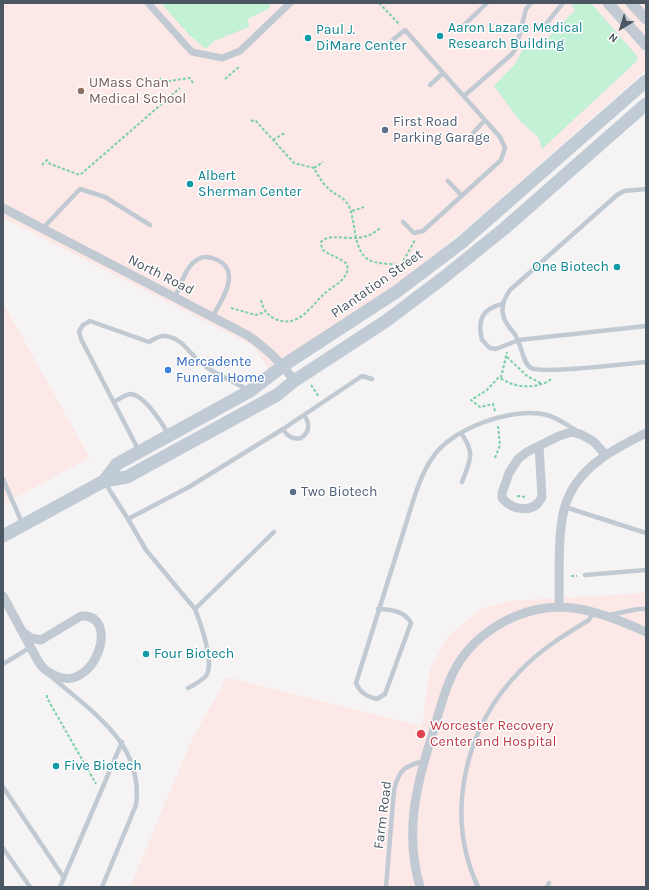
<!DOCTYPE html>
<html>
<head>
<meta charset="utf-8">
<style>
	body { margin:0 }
	#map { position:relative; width:649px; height:890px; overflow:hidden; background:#f5f3f3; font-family:Karla,sans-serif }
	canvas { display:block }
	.frame { position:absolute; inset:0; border:4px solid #4a5661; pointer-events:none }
	.north { position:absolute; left:601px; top:8px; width:40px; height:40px; -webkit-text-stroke:3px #fff; paint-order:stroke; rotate:218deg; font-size:11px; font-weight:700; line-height:16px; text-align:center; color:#4a5661 }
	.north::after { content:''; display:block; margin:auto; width:14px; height:18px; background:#4a5661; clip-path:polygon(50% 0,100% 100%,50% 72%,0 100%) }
</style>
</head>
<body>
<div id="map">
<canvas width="649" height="890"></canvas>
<div class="frame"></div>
<div class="north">N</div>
</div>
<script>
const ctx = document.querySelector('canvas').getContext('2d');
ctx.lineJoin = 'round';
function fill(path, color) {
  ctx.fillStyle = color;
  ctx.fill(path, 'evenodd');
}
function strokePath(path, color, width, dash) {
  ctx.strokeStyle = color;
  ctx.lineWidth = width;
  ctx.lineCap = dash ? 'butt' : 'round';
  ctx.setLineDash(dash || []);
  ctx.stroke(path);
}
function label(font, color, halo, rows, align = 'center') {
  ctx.font = font + ' Karla,sans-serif';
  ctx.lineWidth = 3;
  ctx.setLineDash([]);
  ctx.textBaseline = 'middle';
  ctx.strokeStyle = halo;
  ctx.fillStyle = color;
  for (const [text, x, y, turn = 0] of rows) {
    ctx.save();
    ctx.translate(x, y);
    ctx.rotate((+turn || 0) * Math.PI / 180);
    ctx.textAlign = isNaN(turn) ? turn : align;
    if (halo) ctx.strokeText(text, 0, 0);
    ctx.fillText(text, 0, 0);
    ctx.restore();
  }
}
const medical = new Path2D(`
	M 3,3 L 646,3 L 646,70 L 474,222 L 406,278 L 269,369 L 252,345 L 3,218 Z
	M 3,303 L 90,458 L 3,504 Z
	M 646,593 L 646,887 L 130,887 L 191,742 L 227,677 L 422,726 L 430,669 L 448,636 L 481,609 L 508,601 Z`);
const green = new Path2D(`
	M 161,3 L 269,3 L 270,8 L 248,19 L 249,27 L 214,41 L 206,49 L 190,36 Z
	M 572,3 L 591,3 L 637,56 L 637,61 L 542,149 L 538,137 L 520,121 L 494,86 L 515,64 L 528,40 L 536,50 L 575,10 L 571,4 Z`);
const path = new Path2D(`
	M 379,3 L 400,25
	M 160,78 L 163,82 L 190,78 L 193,83
	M 225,79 L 239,67
	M 251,121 L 255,120 L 294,163 L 314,168 C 318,175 322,183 328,188 C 333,194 342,196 347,203 C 358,219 350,255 374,262 C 382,264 392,264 401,265 L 405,270
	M 273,140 L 285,133
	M 42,165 L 47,160 L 50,164 L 80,175 L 180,88
	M 314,168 L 323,162
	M 352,211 L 364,207
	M 401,265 L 415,240
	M 261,300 C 263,309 267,315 275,319 C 298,329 310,307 324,294 C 330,288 341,283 345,276 C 348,272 348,268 347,264 C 339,257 330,256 322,249 L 321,242 C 333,229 359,249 381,227
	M 231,308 L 256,315 L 265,312
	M 507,357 L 527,376 L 542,384
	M 501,378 L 507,352
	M 311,385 L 319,397
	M 495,411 L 493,404 L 480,407 L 471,400 L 487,390 L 498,378 C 503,379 507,382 512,384 C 523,388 544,387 552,378
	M 495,458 L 500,445 L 498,426
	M 517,496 L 526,497
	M 571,576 L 577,576
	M 47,695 L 47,698 L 96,784`);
const service = new Path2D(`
	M 462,27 L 487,3
	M 542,29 L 563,3
	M 390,42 L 405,30 L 500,137 L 505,148 L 501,160 L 423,231 L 414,233 L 403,222
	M 430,85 L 443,73
	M 464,96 L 512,54 L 516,48 L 526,9 L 531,3
	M 473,133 L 485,120
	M 448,181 L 462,196
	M 646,189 L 624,191 L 617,195 L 510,290 C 498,307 501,319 514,333 C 522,343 522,363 531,368 C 542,374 628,364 646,362
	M 42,229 L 80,189 L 105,197 L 150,225
	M 175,297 C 180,287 185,269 194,262 C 201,256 207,256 215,259 C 243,270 222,300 212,317
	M 502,304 C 482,309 477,320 482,340 L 490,348 L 496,349 L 519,340 L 646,326
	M 114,402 C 118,400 126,394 131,394 C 144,395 163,424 169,435
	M 283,429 C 287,436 293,440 301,438 C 310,432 310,423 304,415
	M 461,433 C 476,454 470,460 462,482
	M 139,451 L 81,339 L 79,331 L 83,325 L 90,321 L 149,342 C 156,338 162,334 170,337 C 183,340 190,354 200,362 C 213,374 233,381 248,390
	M 3,479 L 22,523
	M 105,483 L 128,519 L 189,487 L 283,429 L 362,376 L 372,379
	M 565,507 L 646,533
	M 128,519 L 146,550 L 195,609 L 274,532
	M 585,575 L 646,570
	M 378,609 C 390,609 405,611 411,623 L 385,694 L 377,699 C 367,697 360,693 356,683 C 372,632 388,581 404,530 C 412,506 418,478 433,457 C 452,428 514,406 547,415 C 558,418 567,425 577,431
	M 609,615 L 638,609 L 646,609
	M 3,664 L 31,647
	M 52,677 C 93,713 144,744 136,805 L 102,887
	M 188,688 C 194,685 201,681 206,676 C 215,663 200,622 195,609
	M 3,787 L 64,878
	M 3,848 L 30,887
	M 60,887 L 122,742
	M 386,887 L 394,790 C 399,770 404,766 424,761
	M 478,887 C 444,814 465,727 520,671 C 540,650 564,635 589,620 L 593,613
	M 547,887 L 549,883`);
const pedestrian = new Path2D(`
	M 148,3 L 192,52 L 222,58 L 240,51 L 290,3`);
const minor = new Path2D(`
	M 3,208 L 247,335 C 266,348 281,361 294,381
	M 539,446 L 542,497 C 534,514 513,511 502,498 L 502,493 L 509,473 L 518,459 L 527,452 L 559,436 L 571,432 L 580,434 L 593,441 L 606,455
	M 3,596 L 38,661 C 43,669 47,672 56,676 C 96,693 121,613 81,616 L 41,640 L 31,638 L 23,632
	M 559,607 C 560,578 556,524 568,498 C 582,465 616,448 646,433
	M 420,887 C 405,835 415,789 431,739 C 438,717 443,693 453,673 C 472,634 516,608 559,607 C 588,607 620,620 646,632`);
const tertiary = new Path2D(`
	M 608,3 L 646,45
	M 631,3 L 646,19`);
const secondary = new Path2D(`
	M 104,481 L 117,464 L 250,391 L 284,365 L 396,292 L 461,243 L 646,81
	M 3,536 L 104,481 L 127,477 L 277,395 L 294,381 L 386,321 L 443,278 L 505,228 L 646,104`);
const markers = [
	[440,36,4,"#0f9aa8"],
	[308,38,4,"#0f9aa8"],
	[81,91,4,"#8d6e63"],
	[385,130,4,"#5c6f8a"],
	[190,184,4,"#0f9aa8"],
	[617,267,4,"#0f9aa8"],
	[168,370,4,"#3f7fe0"],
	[293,492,4,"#5c6f8a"],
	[146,654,4,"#0f9aa8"],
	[421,734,5,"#e0444e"],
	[56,766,4,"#0f9aa8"]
];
const cultureNames = [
	["Aaron Lazare Medical",448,28],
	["Research Building",448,44],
	["Paul J.",316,30],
	["DiMare Center",316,46],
	["Albert",198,176],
	["Sherman Center",198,192],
	["One Biotech",609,267,"right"],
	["Four Biotech",154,654],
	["Five Biotech",64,766]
];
const educationNames = [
	["UMass Chan",89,83],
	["Medical School",89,99]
];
const serviceNames = [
	["First Road",393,122],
	["Parking Garage",393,138],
	["Two Biotech",301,492]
];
const streetNames = [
	["North Road",161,275,27],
	["Plantation Street",377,284,-35],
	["Farm Road",383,815,-83]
];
const shopNames = [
	["Mercadente",176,362],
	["Funeral Home",176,378]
];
const healthNames = [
	["Worcester Recovery",430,726],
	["Center and Hospital",430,742]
];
fill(medical, '#fce8e6');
fill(green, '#c3f1d5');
strokePath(path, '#7ad0a6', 2, [3, 2]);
strokePath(service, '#c1cad2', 4.5);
strokePath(pedestrian, '#c1cad2', 7);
strokePath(minor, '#c1cad2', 9);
strokePath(tertiary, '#c1cad2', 11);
strokePath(secondary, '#c1cbd6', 13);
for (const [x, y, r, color] of markers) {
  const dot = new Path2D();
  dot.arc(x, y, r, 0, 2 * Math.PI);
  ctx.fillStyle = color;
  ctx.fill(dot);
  strokePath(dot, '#fff', 1.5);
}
label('14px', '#0d838f', '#fff', cultureNames, 'left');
label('14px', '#785e54', '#fff', educationNames, 'left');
label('14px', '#4e5e75', '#fff', serviceNames, 'left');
label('14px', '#4a5661', '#fff', streetNames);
label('14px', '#366cbe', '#fff', shopNames, 'left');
label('14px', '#be3a42', '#fff', healthNames, 'left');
</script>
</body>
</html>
